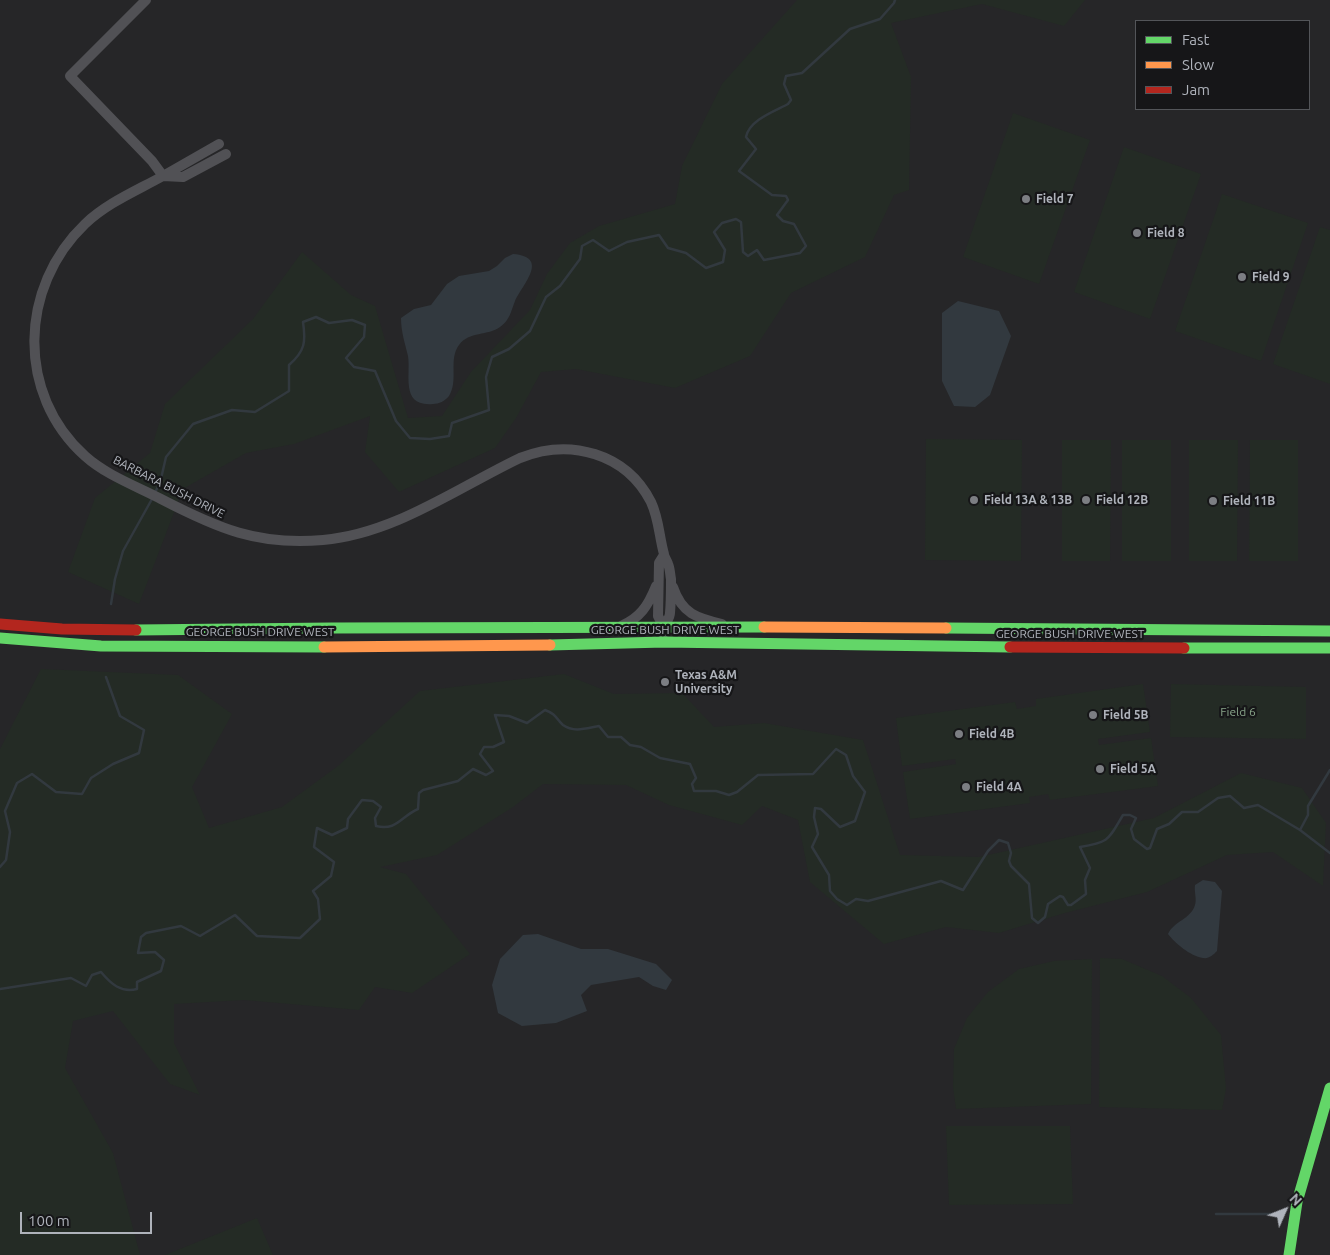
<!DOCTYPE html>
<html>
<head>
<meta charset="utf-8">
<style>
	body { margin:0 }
	#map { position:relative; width:1330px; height:1255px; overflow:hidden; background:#1c1c1c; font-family:Ubuntu,sans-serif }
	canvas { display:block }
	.legend { position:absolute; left:1135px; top:20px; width:175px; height:90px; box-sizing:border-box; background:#161618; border:1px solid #535559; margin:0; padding:6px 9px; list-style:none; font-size:15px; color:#afb3bb }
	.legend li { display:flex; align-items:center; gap:10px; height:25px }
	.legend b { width:25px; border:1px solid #535559 }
	.north { position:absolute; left:1260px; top:1185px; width:50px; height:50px; -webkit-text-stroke:4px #161618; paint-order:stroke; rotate:46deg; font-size:14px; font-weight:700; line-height:20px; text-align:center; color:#afb3bb }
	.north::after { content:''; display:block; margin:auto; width:18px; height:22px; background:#afb3bb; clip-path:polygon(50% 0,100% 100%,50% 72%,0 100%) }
	.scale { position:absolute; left:20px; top:1212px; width:132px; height:22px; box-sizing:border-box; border:2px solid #afb3bb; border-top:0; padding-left:6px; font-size:15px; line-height:18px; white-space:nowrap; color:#afb3bb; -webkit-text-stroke:4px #161618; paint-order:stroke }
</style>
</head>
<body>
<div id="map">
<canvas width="1330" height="1255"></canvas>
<ul class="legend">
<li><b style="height:6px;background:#63d668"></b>Fast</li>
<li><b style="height:6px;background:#ff974d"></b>Slow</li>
<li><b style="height:6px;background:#b3261e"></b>Jam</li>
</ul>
<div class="north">N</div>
<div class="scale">100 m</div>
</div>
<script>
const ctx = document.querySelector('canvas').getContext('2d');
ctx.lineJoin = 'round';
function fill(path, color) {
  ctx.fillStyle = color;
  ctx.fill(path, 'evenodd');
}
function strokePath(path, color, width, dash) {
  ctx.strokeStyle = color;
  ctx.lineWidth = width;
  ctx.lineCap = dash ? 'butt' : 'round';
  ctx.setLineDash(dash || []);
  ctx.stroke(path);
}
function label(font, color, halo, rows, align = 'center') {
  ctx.font = font + ' Ubuntu,sans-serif';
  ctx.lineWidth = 4.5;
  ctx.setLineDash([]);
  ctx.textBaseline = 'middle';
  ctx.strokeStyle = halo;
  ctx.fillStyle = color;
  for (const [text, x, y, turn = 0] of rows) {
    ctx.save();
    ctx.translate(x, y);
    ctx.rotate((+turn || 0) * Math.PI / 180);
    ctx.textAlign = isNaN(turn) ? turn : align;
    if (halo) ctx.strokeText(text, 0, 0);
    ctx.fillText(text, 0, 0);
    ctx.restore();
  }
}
const built = new Path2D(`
	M 0,0 L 1330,0 L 1330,1255 L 0,1255 ZM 1136,21 L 1309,21 L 1309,109 L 1136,109 Z`);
const green = new Path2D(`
	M 797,0 L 1085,0 L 1064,26 L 982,4 L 891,23 L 911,77 L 909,190 L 894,195 L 865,257 L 791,293 L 750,356 L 675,388 L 576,369 L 541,372 L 516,418 L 495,448 L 399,492 L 365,452 L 370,416 L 294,444 L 246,453 L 183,489 L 139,604 L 68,572 L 95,498 L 150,453 L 165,404 L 253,319 L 302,252 L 351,295 L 375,306 L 408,418 L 442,416 L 471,372 L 530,310 L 547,274 L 570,243 L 599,226 L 675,204 L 682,166 L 722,84 Z
	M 1013,113 L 1090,140 L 1039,284 L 963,257 Z
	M 1124,147 L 1201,174 L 1150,319 L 1074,292 Z
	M 1222,194 L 1308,223 L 1261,361 L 1175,331 Z
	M 1320,227 L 1330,230 L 1330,384 L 1273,364 Z
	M 926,439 L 1022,440 L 1021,561 L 925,560 Z
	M 1062,440 L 1111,440 L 1110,561 L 1062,561 Z
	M 1122,440 L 1171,440 L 1171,561 L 1122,561 Z
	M 1189,440 L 1238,440 L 1237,561 L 1189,561 Z
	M 1250,440 L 1298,440 L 1298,561 L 1249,561 Z
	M 41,669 L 178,675 L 232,714 L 192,787 L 209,828 L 282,807 L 338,766 L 420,691 L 564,674 L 614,694 L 682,693 L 714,727 L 764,723 L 863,740 L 900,855 L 979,857 L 1154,818 L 1241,773 L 1302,788 L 1326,823 L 1323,886 L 1273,852 L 1227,855 L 1147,892 L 1065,913 L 999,933 L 946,927 L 884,944 L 810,882 L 798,820 L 762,806 L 742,825 L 669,805 L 626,785 L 543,784 L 513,807 L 437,855 L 380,867 L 406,874 L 470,954 L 412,993 L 375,987 L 359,1010 L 244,1000 L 174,1004 L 174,1043 L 200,1095 L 170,1084 L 113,1011 L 73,1021 L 65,1068 L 113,1153 L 140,1255 L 0,1255 L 0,749 Z
	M 1143,684 L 1150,732 L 1098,739 L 1099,745 L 1151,738 L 1158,786 L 1050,800 L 1048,794 L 1029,797 L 1030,803 L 910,819 L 903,772 L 956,764 L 955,759 L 902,766 L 896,718 L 1015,702 L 1017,709 L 1036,706 L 1036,699 Z
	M 1171,684 L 1306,687 L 1306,739 L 1170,737 Z
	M 1100,958 L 1122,959 L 1162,976 L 1191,998 L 1221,1035 L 1226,1089 L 1222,1110 L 1099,1107 Z
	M 1092,959 L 1091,1104 L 956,1109 L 953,1087 L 954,1049 L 967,1018 L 988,992 L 1019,969 L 1054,961 Z
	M 946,1126 L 1070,1126 L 1073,1204 L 949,1205 Z
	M 257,1218 L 273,1255 L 165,1255 Z`);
const water = new Path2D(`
	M 513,254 C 550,257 523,284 515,301 C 511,311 510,320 500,327 C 488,336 469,331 459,345 C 448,360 459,380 449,396 C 445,401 439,404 433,404 C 400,407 411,375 408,356 C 405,343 401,332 401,318 L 414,309 L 431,305 L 447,284 L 459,276 L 489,271 L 497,266 L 505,258 Z
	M 958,301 L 999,311 L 1011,336 L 990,395 L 975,407 L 954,406 L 942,381 L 942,313 Z
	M 1203,880 L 1215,882 L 1222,891 L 1217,951 C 1213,955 1209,959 1203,958 C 1190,956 1175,943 1168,934 C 1174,921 1191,919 1195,905 C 1197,899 1194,892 1195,885 Z
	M 538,934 L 581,949 L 608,949 L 656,964 L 672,980 L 666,990 L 653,986 L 639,977 L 591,985 L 581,995 L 587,1011 L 556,1023 L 522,1026 L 498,1013 L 492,985 L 500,959 L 523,935 Z`);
const stream = new Path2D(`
	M 154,494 L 160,483 L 166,457 L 193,424 L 232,410 L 255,412 L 289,391 L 289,365 C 305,351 306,342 303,322 L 316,317 L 329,323 L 352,320 L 365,325 L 364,337 L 346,358 L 354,367 L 375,371 L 396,421 L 410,438 L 430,439 L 449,436 L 452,423 L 489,410 L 486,377 L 492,357 L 509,349 L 530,331 L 546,297 L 560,286 L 580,259 L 582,246 L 593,240 L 609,251 L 627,242 L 659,235 L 668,248 L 686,253 L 706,268 L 723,262 L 725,250 L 714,232 L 722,223 L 736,219 L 741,222 L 743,252 L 748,256 L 757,250 L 764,260 L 800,253 L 806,246 L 794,224 L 783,221 L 777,215 L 788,200 L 786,196 L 772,195 L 739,171 L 756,149 L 746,137 C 749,120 775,111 788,104 L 791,100 L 784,84 L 786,76 L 802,73 L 850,29 L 880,19 L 894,3 L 895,0
	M 111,604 L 115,579 L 123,551 L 152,499
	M 1300,830 L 1308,815 L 1308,806 L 1330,770
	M 0,867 L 6,860 L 10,832 L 5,811 L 17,783 L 32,774 L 56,792 L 82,794 L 91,778 L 113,764 L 139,753 L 144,730 L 120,716 L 106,677
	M 0,989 L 71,978 L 86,986 L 92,975 L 101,972 C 111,984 121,993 137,989 L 137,982 L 161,971 L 164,960 L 155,952 L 138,953 L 141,937 L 146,933 L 181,926 L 200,936 L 235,915 L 257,936 L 300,938 L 320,919 L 318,899 L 313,891 L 331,876 L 334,862 L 314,847 L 317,828 L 332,835 L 347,828 L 348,819 L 362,800 L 373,801 L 381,807 L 375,818 L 376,826 C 397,831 400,817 418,809 L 419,793 L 423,790 L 458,781 L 473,769 L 486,775 L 493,771 L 480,754 L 484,747 L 493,747 L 504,742 L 495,715 L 509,716 L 527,723 L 545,710 C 558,715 555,718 563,725 C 574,733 587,728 599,726 L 608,737 L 621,737 L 630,745 L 641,747 L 660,758 L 690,764 L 696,778 L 692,784 L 694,791 L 716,791 L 729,795 L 737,792 L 758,775 L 813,774 L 836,749 L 846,755 L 853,776 L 865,792 L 855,821 L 840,827 L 821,809 L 815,808 L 814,817 L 818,834 L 812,847 L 829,875 L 830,891 L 837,899 L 847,905 L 856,899 L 868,901 L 941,881 L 963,890 L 988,851 L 999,840 L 1008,843 L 1011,853 L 1009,861 L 1011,866 L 1029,884 L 1032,918 L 1038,923 L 1045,917 L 1048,904 L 1060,896 L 1063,897 L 1068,905 L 1071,905 L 1086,894 L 1085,880 L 1090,868 L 1080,847 C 1110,842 1108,840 1123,815 L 1130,815 L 1136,818 L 1131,829 L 1134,839 L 1147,849 L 1150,848 L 1157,829 L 1169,824 L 1182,812 L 1198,812 L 1218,798 L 1230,796 L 1244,808 L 1258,805 L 1300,830 L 1330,853
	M 1216,1214 L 1275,1214`);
const street = new Path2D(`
	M 146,0 L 70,76 L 152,161 L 163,176 C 136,191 107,203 85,224 C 19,287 16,394 85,456 C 106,475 136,486 161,499 C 217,528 258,546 323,540 C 394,534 457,488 520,458 C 570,438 626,453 651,502 C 659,519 659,536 664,554 C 664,557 667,560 668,564 C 670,568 670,574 671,579 C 671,590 671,602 670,613 C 670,618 666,622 664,627 C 663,631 664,637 664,642
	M 219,144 L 163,176 L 183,177 L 226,154
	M 664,555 L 659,563 L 658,616 L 664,628
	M 673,587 C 682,614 697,618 722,624
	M 621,626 C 640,618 648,606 656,586`);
const fast = new Path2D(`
	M 946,628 L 1330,631
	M 136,630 L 332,628 L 764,627
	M 0,638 L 101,646 L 324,647
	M 550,645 L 664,642 L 1010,647
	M 1184,648 L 1330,648
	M 1289,1255 L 1297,1202 L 1330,1088`);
const slow = new Path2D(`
	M 764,627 L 946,628
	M 324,647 L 550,645`);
const jam = new Path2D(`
	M 0,624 L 62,629 L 136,630
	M 1010,647 L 1184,648`);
const markers = [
	[1026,199,5,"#7c7e83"],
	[1137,233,5,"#7c7e83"],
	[1242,277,5,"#7c7e83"],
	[974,500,5,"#7c7e83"],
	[1086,500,5,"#7c7e83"],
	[1213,501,5,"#7c7e83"],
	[665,682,5,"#7c7e83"],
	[1093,715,5,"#7c7e83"],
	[959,734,5,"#7c7e83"],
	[1100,769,5,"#7c7e83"],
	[966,787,5,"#7c7e83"]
];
const poiNames = [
	["Field 7",1036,199],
	["Field 8",1147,233],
	["Field 9",1252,277],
	["Field 13A & 13B",984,500],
	["Field 12B",1096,500],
	["Field 11B",1223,501],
	["Texas A&M",675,675],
	["University",675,689],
	["Field 5B",1103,715],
	["Field 4B",969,734],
	["Field 5A",1110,769],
	["Field 4A",976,787]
];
const streetNames = [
	["BARBARA BUSH DRIVE",169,487,27],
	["GEORGE BUSH DRIVE WEST",665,630],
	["GEORGE BUSH DRIVE WEST",260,632],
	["GEORGE BUSH DRIVE WEST",1070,634]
];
const parkNames = [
	["Field 6",1238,712]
];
fill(built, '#262628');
fill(green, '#242b25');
fill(water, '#32393f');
strokePath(stream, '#32393f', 2.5);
strokePath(street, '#515155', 10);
strokePath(fast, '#63d668', 11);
strokePath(slow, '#ff974d', 11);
strokePath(jam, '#b3261e', 11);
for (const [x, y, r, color] of markers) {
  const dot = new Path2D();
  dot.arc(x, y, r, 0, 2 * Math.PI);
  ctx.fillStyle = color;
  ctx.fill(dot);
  strokePath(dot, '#161618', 2);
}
label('bold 12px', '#afb3bb', '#161618', poiNames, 'left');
label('12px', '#afb3bb', '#161618', streetNames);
label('12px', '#88a489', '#161618', parkNames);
</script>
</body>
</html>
